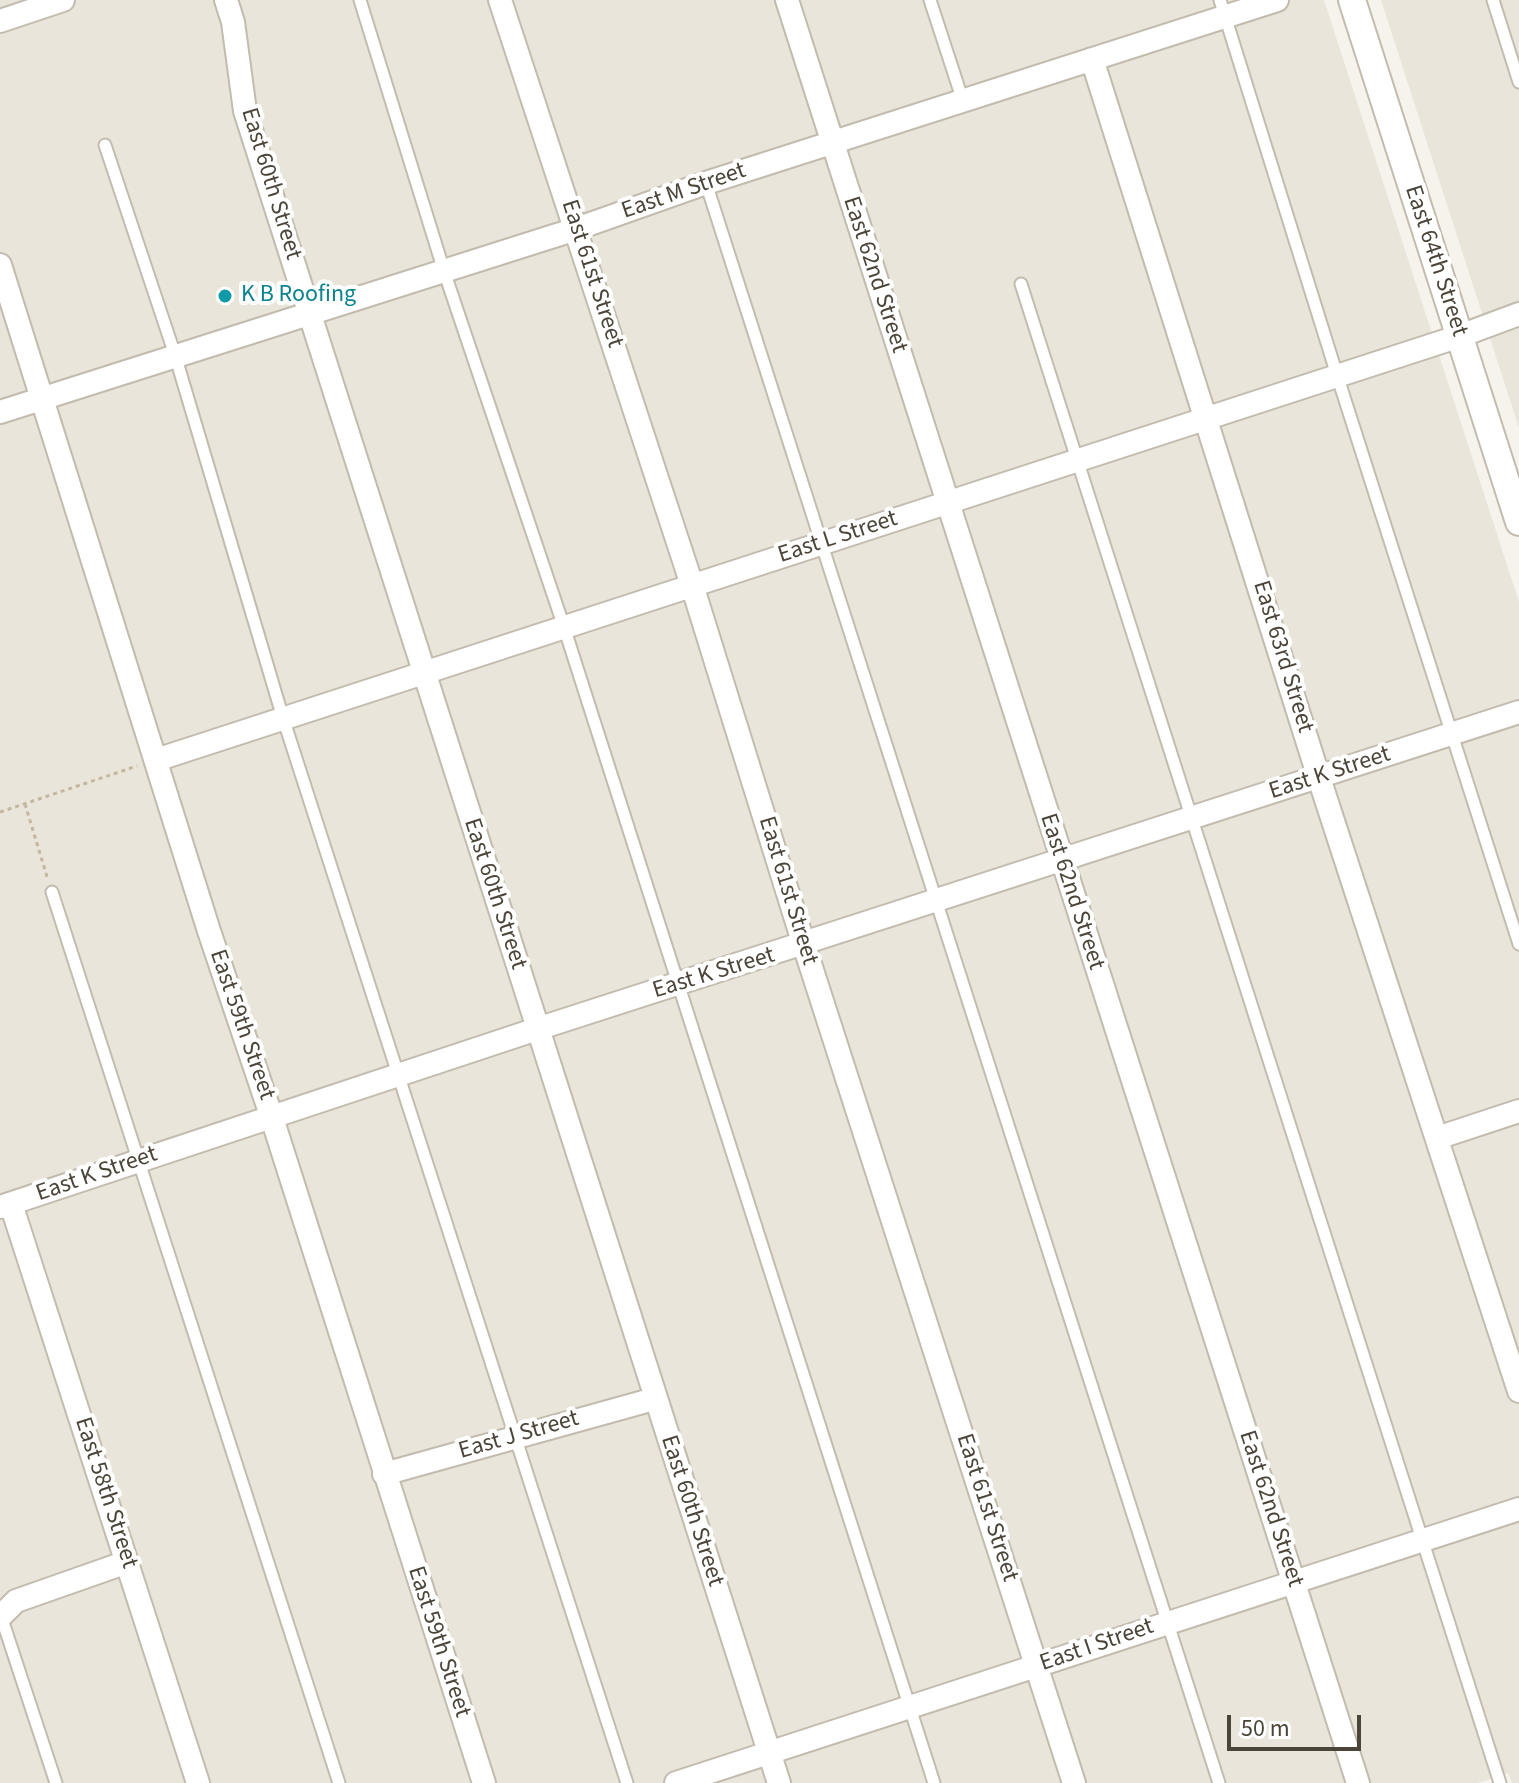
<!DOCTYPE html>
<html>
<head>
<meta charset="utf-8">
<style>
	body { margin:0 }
	#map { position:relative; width:1519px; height:1783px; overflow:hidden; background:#f6f3ec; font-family:"Source Sans 3",sans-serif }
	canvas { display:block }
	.scale { position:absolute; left:1227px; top:1715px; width:134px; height:36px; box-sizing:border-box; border:4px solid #4b4439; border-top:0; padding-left:10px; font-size:24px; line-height:28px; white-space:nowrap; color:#4b4439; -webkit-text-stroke:6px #fff; paint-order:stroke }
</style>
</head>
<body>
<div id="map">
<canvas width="1519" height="1783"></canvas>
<div class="scale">50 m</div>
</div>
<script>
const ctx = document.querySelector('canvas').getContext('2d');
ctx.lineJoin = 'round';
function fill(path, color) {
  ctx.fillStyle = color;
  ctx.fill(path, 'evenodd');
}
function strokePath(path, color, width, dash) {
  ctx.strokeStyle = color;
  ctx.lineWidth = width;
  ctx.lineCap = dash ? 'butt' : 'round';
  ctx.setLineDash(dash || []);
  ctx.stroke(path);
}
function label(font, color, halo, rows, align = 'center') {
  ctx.font = font + ' "Source Sans 3",sans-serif';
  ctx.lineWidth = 8;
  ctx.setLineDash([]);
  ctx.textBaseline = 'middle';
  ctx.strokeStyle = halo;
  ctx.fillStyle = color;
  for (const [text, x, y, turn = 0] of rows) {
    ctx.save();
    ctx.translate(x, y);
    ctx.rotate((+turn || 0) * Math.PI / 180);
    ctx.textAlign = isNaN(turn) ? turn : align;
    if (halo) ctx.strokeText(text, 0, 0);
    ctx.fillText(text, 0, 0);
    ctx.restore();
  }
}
const residential = new Path2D(`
	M 0,0 L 1324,0 L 1519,602 L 1519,1783 L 1512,1783 L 1508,1773 L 1478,1783 L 0,1783 Z
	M 1381,0 L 1519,0 L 1519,428 Z`);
const path = new Path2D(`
	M 25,804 L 48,880
	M 0,812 L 137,766`);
const service = new Path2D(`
	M 360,0 L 444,271 L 564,627 L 934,1783
	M 930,0 L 963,101
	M 1220,0 L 1337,375 L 1519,944
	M 1493,0 L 1519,82
	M 105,145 L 175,355 L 283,718 L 627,1783
	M 706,183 L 1219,1783
	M 1021,284 L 1500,1783
	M 52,892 L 339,1783
	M 1,1616 L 56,1783`);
const minor = new Path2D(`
	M 226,0 L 233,22 L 245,111 L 779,1783
	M 500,0 L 692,585 L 804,945 L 1074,1783
	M 787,0 L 1358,1783
	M 0,21 L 63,0
	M 1092,59 L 1319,778 L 1519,1391
	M 0,265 L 209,931 L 272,1118 L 484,1783
	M 0,412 L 576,229 L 706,183 L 1277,0
	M 156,760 L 1460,336 L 1519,314
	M 1437,1138 L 1519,1111
	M 11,1204 L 198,1783
	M 0,1207 L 537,1029 L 1519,712
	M 384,1474 L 654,1399
	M 1,1616 L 16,1601 L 127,1562
	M 676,1783 L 1519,1509`);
const tertiary = new Path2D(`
	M 1352,0 L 1519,522`);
const markers = [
	[225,296,8,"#0f9aa8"]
];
const streetNames = [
	["East 60th Street",270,184,73],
	["East M Street",684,192,-19],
	["East 64th Street",1435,261,72],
	["East 61st Street",591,274,72],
	["East 62nd Street",874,275,72],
	["East L Street",838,538,-18],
	["East 63rd Street",1282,657,73],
	["East K Street",1330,774,-18],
	["East 61st Street",787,891,73],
	["East 62nd Street",1071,892,72],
	["East 60th Street",494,894,72],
	["East K Street",714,974,-17],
	["East 59th Street",241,1025,71],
	["East K Street",97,1175,-19],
	["East J Street",519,1436,-16],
	["East 58th Street",105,1493,72],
	["East 61st Street",986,1508,72],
	["East 62nd Street",1270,1509,72],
	["East 60th Street",691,1511,72],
	["East 59th Street",438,1642,72],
	["East I Street",1097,1646,-19]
];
const cultureNames = [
	["K B Roofing",241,296]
];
fill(residential, '#eae5da');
strokePath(service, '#c2bbae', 15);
strokePath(minor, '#c2bbae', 26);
strokePath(tertiary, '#c2bbae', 30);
strokePath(path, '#c4b79f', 3, [4, 4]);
strokePath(service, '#fff', 11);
strokePath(minor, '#fff', 22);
strokePath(tertiary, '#fff', 26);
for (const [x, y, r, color] of markers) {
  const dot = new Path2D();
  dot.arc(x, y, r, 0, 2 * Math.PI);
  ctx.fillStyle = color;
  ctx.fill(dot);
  strokePath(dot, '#fff', 3);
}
label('24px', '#4b4439', '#fff', streetNames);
label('24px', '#0d838f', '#fff', cultureNames, 'left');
</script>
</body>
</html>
